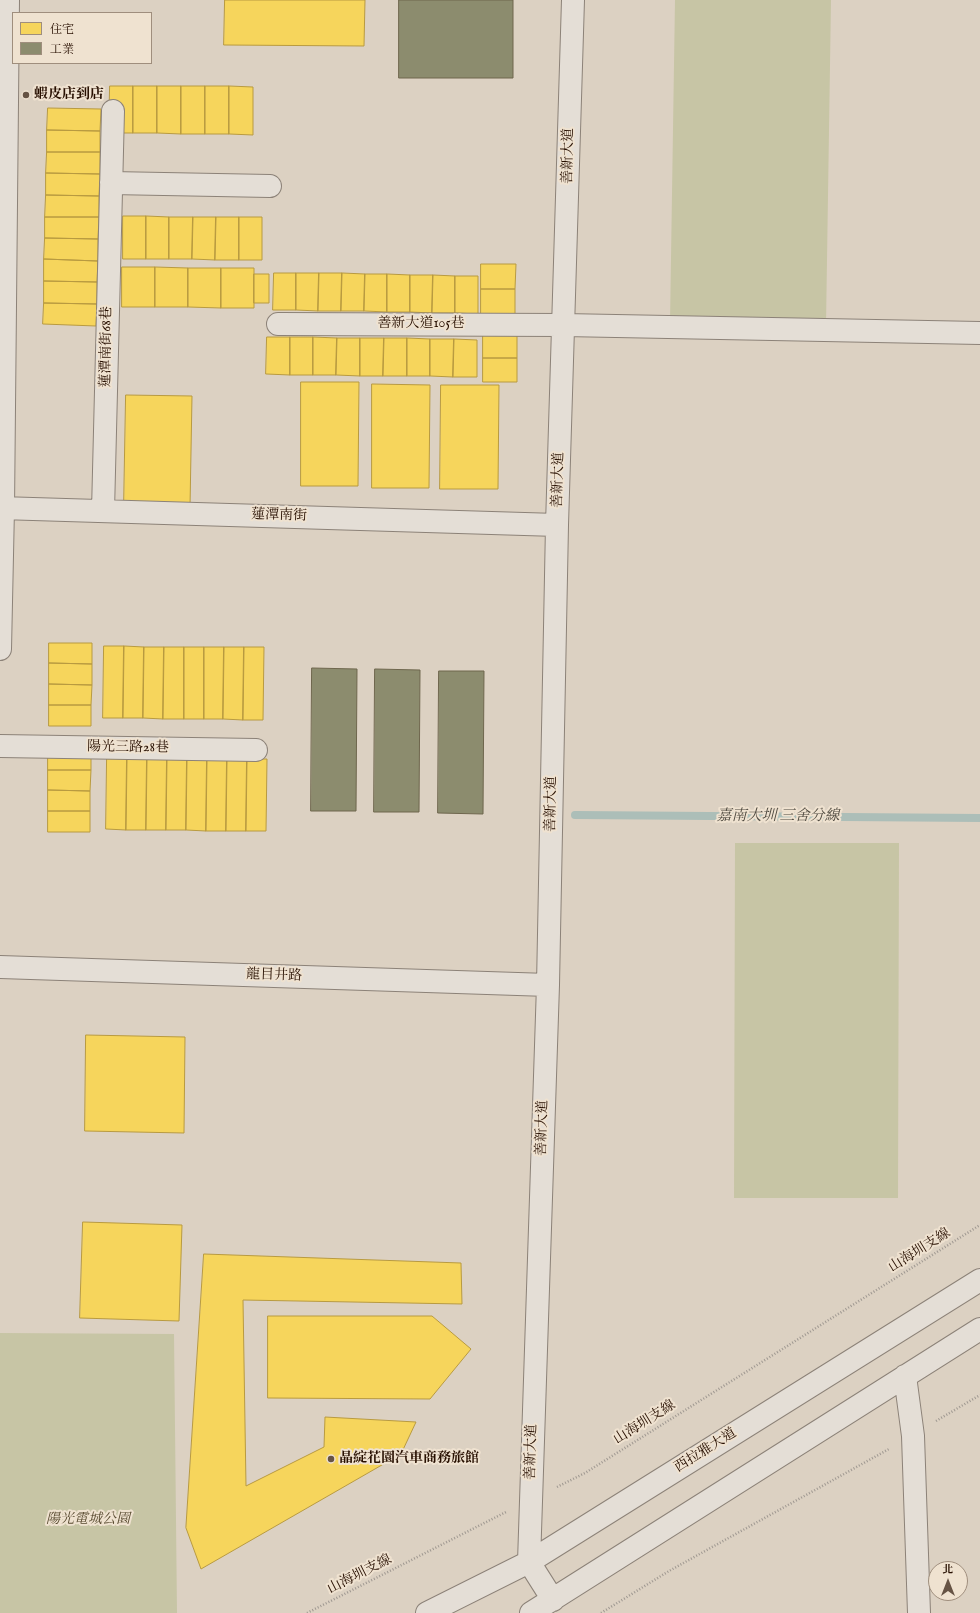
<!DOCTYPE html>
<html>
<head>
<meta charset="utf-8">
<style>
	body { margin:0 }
	#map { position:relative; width:980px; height:1613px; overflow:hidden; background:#dcd1c2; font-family:"IM FELL English","Noto Serif TC",serif }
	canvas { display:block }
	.legend { position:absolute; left:12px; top:12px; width:140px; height:52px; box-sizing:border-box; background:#efe2d0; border:1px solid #9f8e7d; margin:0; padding:5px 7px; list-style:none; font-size:12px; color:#270f00 }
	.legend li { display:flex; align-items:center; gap:8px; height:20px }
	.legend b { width:20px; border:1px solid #9f8e7d }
	.north { position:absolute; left:928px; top:1561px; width:40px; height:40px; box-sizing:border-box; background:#efe2d0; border:1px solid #9f8e7d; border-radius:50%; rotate:0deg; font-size:11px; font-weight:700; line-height:16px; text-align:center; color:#270f00 }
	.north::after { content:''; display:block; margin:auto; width:14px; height:18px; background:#665344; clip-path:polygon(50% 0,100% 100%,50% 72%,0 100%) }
</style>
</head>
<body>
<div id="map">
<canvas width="980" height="1613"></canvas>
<ul class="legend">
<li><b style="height:11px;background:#f6d55c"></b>住宅</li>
<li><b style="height:11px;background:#8c8c6e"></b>工業</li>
</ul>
<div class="north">北</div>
</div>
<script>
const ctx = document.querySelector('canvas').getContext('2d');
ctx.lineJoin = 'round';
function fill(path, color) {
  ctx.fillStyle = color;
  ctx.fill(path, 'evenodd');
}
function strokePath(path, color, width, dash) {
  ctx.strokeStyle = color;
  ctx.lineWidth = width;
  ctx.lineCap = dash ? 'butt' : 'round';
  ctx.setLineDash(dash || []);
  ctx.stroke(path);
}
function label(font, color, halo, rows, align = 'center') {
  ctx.font = font + ' "IM FELL English","Noto Serif TC",serif';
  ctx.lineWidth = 4;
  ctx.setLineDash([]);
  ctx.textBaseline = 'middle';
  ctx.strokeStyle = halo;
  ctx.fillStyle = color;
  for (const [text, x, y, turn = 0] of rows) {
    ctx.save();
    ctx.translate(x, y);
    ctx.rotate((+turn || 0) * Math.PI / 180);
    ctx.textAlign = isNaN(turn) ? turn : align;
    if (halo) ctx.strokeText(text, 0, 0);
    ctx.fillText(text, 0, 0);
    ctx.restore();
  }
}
const green = new Path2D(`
	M 675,0 L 831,0 L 826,325 L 670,323 Z
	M 735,843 L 899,843 L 898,1198 L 734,1198 Z
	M 0,1333 L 174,1334 L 177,1613 L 0,1613 Z`);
const homes = new Path2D(`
	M 225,0 L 365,0 L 364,46 L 224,45 Z
	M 110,86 L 133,86 L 133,133 L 109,133 Z
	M 133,86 L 157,86 L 157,133 L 133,133 Z
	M 157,86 L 181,86 L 181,134 L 157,133 Z
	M 181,86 L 205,86 L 205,134 L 181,134 Z
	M 205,86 L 229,86 L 229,134 L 205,134 Z
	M 229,86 L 253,87 L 253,135 L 229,134 Z
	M 48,108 L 101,109 L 100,131 L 47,130 Z
	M 47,130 L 100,131 L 100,152 L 47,152 Z
	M 47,152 L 100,152 L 100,174 L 46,173 Z
	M 46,173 L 100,174 L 99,196 L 46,195 Z
	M 46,195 L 99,196 L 99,217 L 45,217 Z
	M 123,216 L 146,216 L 146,259 L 123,259 Z
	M 146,216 L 169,217 L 169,259 L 146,259 Z
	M 45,217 L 99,217 L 98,239 L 45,238 Z
	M 169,217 L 193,217 L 192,259 L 169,259 Z
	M 193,217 L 216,217 L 215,260 L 192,259 Z
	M 216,217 L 239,217 L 239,260 L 215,260 Z
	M 239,217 L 262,217 L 262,260 L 239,260 Z
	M 45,238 L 98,239 L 98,261 L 44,259 Z
	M 44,259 L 98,261 L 97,282 L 44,281 Z
	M 481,264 L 516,264 L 515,289 L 481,289 Z
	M 122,267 L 155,267 L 155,307 L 122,307 Z
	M 155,267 L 188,268 L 188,307 L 155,307 Z
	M 188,268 L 221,268 L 221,308 L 188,307 Z
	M 221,268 L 254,268 L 254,308 L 221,308 Z
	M 274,273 L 296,273 L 296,310 L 273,310 Z
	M 296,273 L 319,273 L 318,311 L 296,310 Z
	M 319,273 L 342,273 L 341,311 L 318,311 Z
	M 342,273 L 365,274 L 364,311 L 341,311 Z
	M 254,274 L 269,274 L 269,303 L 254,303 Z
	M 365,274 L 387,274 L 387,312 L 364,311 Z
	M 387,274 L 410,275 L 410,312 L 387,312 Z
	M 410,275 L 433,275 L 432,313 L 410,312 Z
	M 433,275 L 455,276 L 455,313 L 432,313 Z
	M 455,276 L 478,276 L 478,314 L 455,313 Z
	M 44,281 L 97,282 L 97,304 L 44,303 Z
	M 481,289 L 515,289 L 515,315 L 481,314 Z
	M 44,303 L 97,304 L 96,326 L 43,324 Z
	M 483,334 L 517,334 L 517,358 L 483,358 Z
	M 267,337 L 290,337 L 290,375 L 266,374 Z
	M 290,337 L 313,337 L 313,375 L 290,375 Z
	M 313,337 L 337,338 L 336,375 L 313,375 Z
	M 337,338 L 360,338 L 360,376 L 336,375 Z
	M 360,338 L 384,338 L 383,376 L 360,376 Z
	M 384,338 L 407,338 L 407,376 L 383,376 Z
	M 407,338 L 430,339 L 430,376 L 407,376 Z
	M 430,339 L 454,339 L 453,377 L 430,376 Z
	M 454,339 L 477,340 L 477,377 L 453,377 Z
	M 483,358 L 517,358 L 517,382 L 483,382 Z
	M 301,382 L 359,382 L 358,486 L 301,486 Z
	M 372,384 L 430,385 L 429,488 L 372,488 Z
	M 441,385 L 499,385 L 498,489 L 440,489 Z
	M 126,395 L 192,396 L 190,507 L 124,506 Z
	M 49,643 L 92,643 L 92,664 L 49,663 Z
	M 104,646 L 124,646 L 123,718 L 103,718 Z
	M 124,646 L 144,647 L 143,718 L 123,718 Z
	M 144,647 L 164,647 L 163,719 L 143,718 Z
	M 164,647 L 184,647 L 184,719 L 163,719 Z
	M 184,647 L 204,647 L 204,719 L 184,719 Z
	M 204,647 L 224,647 L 223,719 L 204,719 Z
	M 224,647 L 244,647 L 243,720 L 223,719 Z
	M 244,647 L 264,647 L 263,720 L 243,720 Z
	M 49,663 L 92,664 L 92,685 L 49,684 Z
	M 49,684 L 92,685 L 91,705 L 49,705 Z
	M 49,705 L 91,705 L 91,726 L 49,726 Z
	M 48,749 L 91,749 L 91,770 L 48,770 Z
	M 107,758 L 127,758 L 126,830 L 106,829 Z
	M 127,758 L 147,758 L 146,830 L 126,830 Z
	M 147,758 L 167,758 L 166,830 L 146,830 Z
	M 167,758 L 187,759 L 186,830 L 166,830 Z
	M 187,759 L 207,759 L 206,831 L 186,830 Z
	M 207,759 L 227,759 L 226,831 L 206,831 Z
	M 227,759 L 247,759 L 246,831 L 226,831 Z
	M 247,759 L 267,759 L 266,831 L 246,831 Z
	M 48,770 L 91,770 L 90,791 L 48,790 Z
	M 48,790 L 90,791 L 90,811 L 48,811 Z
	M 48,811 L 90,811 L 90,832 L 48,832 Z
	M 86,1035 L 185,1037 L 184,1133 L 85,1131 Z
	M 83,1222 L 182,1225 L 179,1321 L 80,1318 Z
	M 204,1254 L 461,1263 L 462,1304 L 243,1300 L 246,1486 L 324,1447 L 325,1417 L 416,1422 L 401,1454 L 201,1569 L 186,1528 Z
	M 268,1316 L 432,1316 L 471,1349 L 430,1399 L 268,1398 Z`);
const industry = new Path2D(`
	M 399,0 L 513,0 L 513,78 L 399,78 Z
	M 312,668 L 357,669 L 356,811 L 311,811 Z
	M 375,669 L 420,670 L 419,812 L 374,812 Z
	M 439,671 L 484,671 L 483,814 L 438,813 Z`);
const stream = new Path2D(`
	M 575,815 L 980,818`);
const path = new Path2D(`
	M 936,1421 L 980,1395
	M 557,1487 L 585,1473 L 980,1225
	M 307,1613 L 506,1512
	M 601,1613 L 669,1571 L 889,1449`);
const minor = new Path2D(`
	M 111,183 L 270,186
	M 278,324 L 564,325 L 980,333
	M 0,508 L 557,525
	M 103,511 L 113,111
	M 0,649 L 3,508 L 8,0
	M 0,746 L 256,750
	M 0,967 L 548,985
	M 905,1376 L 913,1436 L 919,1613
	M 553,1600 L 529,1562 L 548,985 L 557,525 L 573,0
	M 427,1613 L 529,1562 L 980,1280
	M 531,1613 L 980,1329`);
const markers = [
	[26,95,4,"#665344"],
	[331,1459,4,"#665344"]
];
const poiNames = [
	["蝦皮店到店",34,95],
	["晶綻花園汽車商務旅館",339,1459]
];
const streetNames = [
	["善新大道",569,156,-89],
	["善新大道105巷",421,324],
	["蓮潭南街68巷",107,347,-89],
	["善新大道",559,480,-88],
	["蓮潭南街",279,516,2],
	["陽光三路28巷",128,748,1],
	["善新大道",552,804,-89],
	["龍目井路",274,976,2],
	["善新大道",543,1128,-88],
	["山海圳支線",920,1251,-32],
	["山海圳支線",645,1423,-32],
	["西拉雅大道",706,1451,-32],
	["善新大道",532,1452,-88],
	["山海圳支線",360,1575,-27]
];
const parkNames = [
	["陽光電城公園",88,1520]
];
const waterNames = [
	["嘉南大圳 三舍分線",778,817]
];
fill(green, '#c7c5a5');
fill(homes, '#f6d55c');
strokePath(homes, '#b89a40', 1);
fill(industry, '#8c8c6e');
strokePath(industry, '#6e664d', 1);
strokePath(stream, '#acbeb8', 8);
strokePath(minor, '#8c8278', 24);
strokePath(path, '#9f9891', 2.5, [1, 2]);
strokePath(minor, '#e4ded6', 22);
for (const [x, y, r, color] of markers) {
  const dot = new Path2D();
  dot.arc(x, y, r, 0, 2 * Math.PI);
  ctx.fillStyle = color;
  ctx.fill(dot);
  strokePath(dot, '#efe2d0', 1.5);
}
label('bold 14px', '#270f00', '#efe2d0', poiNames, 'left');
label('14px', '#270f00', '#efe2d0', streetNames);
label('italic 14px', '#594b31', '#efe2d0', parkNames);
label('italic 15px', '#4e493f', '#efe2d0', waterNames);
</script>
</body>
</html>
